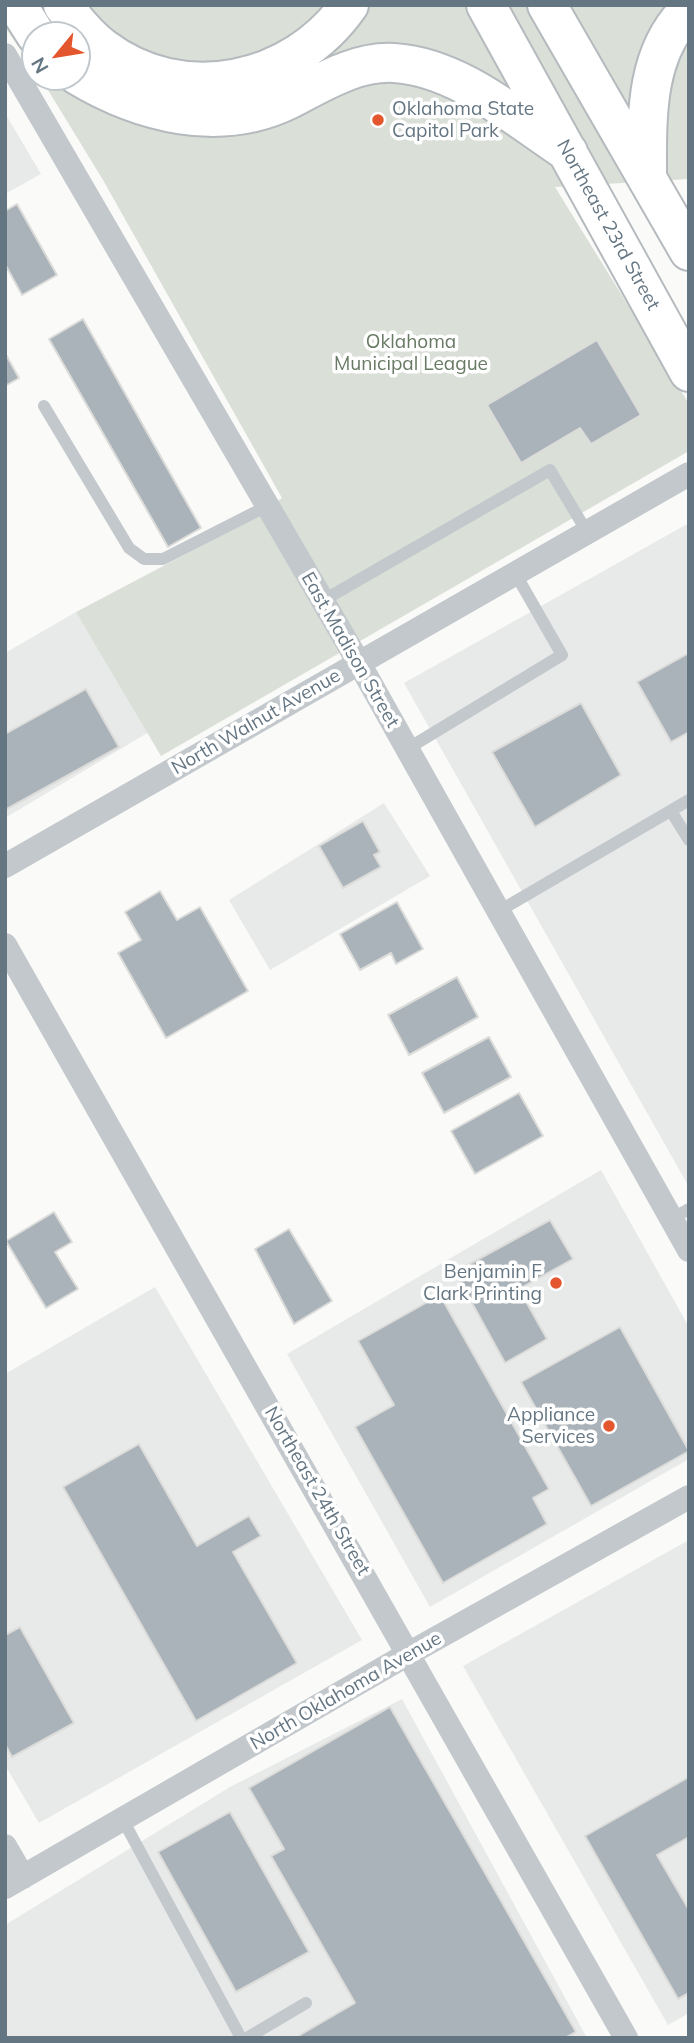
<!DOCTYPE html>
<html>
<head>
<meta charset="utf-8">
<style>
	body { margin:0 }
	#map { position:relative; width:694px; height:2043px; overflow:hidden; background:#fafaf8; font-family:Mulish,sans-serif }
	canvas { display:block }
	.frame { position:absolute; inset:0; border:7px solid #657683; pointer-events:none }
	.north { position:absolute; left:21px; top:21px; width:70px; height:70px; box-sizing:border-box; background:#fff; border:2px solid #c1c8cd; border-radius:50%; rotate:240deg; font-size:19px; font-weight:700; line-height:28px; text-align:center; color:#657683 }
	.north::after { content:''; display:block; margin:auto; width:24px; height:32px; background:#e4572e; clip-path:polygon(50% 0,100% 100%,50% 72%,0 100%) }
</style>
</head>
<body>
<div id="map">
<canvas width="694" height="2043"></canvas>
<div class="frame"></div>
<div class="north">N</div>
</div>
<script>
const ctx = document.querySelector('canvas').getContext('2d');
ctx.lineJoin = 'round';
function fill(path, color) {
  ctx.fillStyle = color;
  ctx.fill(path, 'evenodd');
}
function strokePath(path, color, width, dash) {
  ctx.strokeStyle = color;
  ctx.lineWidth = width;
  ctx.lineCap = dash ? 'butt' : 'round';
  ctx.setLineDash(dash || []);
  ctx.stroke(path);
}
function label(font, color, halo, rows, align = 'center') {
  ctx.font = font + ' Mulish,sans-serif';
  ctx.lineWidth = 7;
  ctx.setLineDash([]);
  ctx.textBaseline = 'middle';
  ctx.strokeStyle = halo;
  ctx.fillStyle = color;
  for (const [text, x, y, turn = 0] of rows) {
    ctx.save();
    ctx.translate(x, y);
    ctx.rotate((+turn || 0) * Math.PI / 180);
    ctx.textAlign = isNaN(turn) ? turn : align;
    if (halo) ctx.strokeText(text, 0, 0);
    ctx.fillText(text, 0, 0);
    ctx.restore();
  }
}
const built = new Path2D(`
	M 5,113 L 41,174 L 5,194 Z
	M 689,523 L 689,1187 L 404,683 Z
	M 76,612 L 149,732 L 5,818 L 5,653 Z
	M 384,803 L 430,876 L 270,970 L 229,900 Z
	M 601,1170 L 689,1327 L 689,1459 L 430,1607 L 287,1354 Z
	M 155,1287 L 362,1640 L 39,1823 L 5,1765 L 5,1374 Z
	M 689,1540 L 689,2013 L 668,2025 L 463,1666 Z
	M 402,1699 L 587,2038 L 5,2038 L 5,1925 L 230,1787 Z`);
const green = new Path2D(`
	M 5,5 L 689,5 L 689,179 L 555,187 L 689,404 L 689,451 L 161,756 L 76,612 L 245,523 L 282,498 L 103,180 L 40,77 L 77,77 L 77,35 L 35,35 L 35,71 L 5,27 Z`);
const building = new Path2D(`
	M 17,204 L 57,275 L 22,295 L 5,264 L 5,211 Z
	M 83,319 L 201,528 L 168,547 L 49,339 Z
	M 597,340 L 641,415 L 591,444 L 580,428 L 521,463 L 487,405 Z
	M 5,353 L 19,378 L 5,386 Z
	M 689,653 L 689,732 L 671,742 L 637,682 Z
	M 86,689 L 119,747 L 5,810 L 5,734 Z
	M 581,703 L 621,775 L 535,827 L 492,752 Z
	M 363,821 L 380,852 L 374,855 L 381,867 L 343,888 L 319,846 Z
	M 160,891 L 177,920 L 200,907 L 248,991 L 166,1038 L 118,953 L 141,940 L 125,912 Z
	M 397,902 L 423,949 L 396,964 L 391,953 L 360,970 L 340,934 Z
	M 457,977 L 478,1017 L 409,1055 L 388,1015 Z
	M 489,1037 L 511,1077 L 444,1113 L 422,1073 Z
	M 519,1093 L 543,1136 L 475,1174 L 451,1131 Z
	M 54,1212 L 72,1242 L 55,1252 L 78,1289 L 46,1308 L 6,1241 Z
	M 550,1220 L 573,1259 L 519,1289 L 547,1339 L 505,1363 L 455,1272 Z
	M 289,1229 L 332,1301 L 294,1324 L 255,1249 Z
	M 440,1295 L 549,1489 L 533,1498 L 547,1524 L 443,1583 L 355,1427 L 394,1405 L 358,1341 Z
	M 620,1327 L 689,1451 L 591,1506 L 521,1382 Z
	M 139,1444 L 197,1546 L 249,1516 L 261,1536 L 233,1552 L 297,1663 L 196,1721 L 63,1487 Z
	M 20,1627 L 74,1723 L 12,1757 L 5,1744 L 5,1635 Z
	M 390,1707 L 576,2032 L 565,2038 L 301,2038 L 300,2035 L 355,2003 L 271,1856 L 284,1849 L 249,1788 Z
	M 689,1777 L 689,1837 L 657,1855 L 689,1910 L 689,1993 L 678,1999 L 585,1836 Z
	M 230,1812 L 309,1952 L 236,1992 L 158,1852 Z`);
const service = new Path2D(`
	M 44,406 L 129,548 L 144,559 L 163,559 L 267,506
	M 322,601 L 550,470 L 587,532
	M 407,749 L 562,655 L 515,573
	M 671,811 L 689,840
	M 499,911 L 689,800
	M 671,1219 L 689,1209
	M 123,1820 L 241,2038
	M 247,2038 L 306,2003`);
const minor = new Path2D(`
	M 5,55 L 359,663 L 689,1250
	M 5,866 L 689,474
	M 5,945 L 626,2038
	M 5,1846 L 23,1877
	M 5,1887 L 410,1653 L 689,1497`);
const primary = new Path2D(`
	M 17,5 L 36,35
	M 63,5 C 75,21 88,37 103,48 C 182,108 294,84 349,5
	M 486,5 L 689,372
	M 547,5 L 689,251
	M 77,75 C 140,113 220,134 290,99 C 323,82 356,61 394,63 C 459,67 516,118 568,152
	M 647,177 C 647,119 644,53 689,10`);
const markers = [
	[378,120,7,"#e4572e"],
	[556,1283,7,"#e4572e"],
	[609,1426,7,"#e4572e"]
];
const poiNames = [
	["Oklahoma State",392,109,"left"],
	["Capitol Park",392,131,"left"],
	["Benjamin F",542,1272],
	["Clark Printing",542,1294],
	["Appliance",595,1415],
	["Services",595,1437]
];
const streetNames = [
	["Northeast 23rd Street",608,225,61],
	["East Madison Street",350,650,60],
	["North Walnut Avenue",256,722,-30],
	["Northeast 24th Street",317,1491,60],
	["North Oklahoma Avenue",346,1691,-30]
];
const parkNames = [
	["Oklahoma",411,342],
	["Municipal League",411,364]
];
fill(built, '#e8e9e9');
fill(green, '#dadfd7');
fill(building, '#aab3b9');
strokePath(building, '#dcdcda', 2);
strokePath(primary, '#b5babe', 42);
strokePath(service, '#c3c8cc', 12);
strokePath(minor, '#c3c8cc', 24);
strokePath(primary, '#fff', 38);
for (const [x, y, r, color] of markers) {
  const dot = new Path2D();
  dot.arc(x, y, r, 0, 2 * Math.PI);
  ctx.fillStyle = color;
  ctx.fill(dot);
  strokePath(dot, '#fff', 2.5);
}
label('19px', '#657683', '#fff', poiNames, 'right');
label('19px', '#657683', '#fff', streetNames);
label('19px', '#687a64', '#fff', parkNames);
</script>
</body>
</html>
